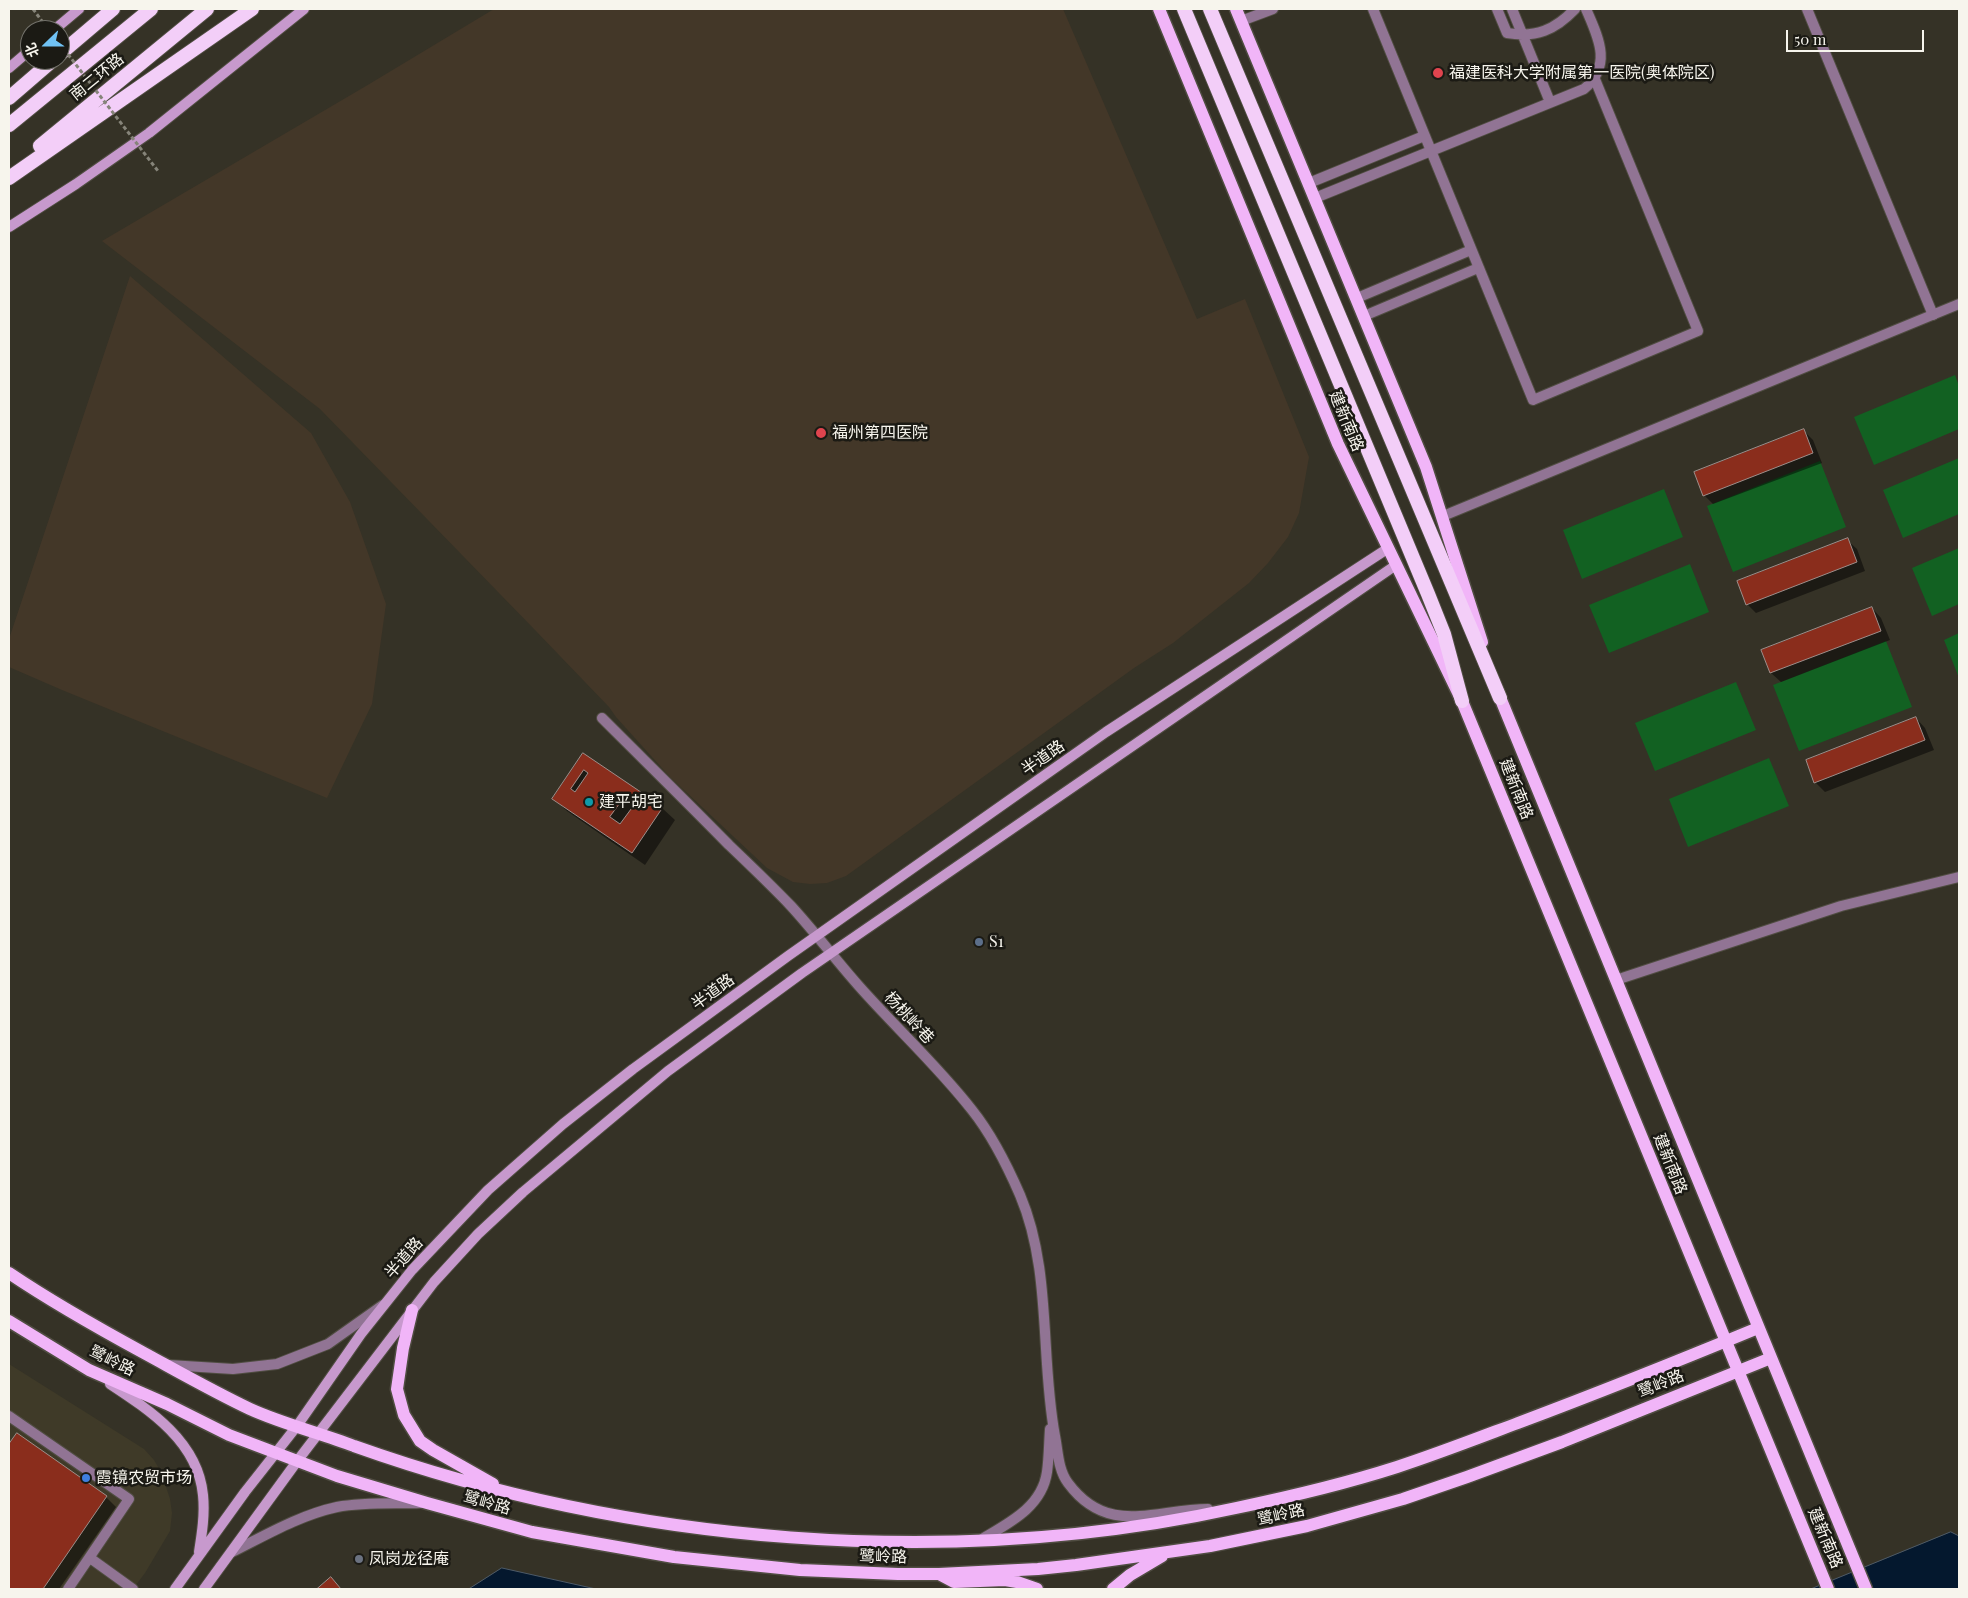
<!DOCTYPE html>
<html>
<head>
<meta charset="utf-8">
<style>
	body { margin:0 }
	#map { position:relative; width:1968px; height:1598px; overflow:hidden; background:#353226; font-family:"Playfair Display","Noto Sans SC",serif }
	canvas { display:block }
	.frame { position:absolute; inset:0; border:10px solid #f7f5ed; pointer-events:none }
	.north { position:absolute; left:20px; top:20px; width:50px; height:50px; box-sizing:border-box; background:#1b1a14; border:1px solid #73726b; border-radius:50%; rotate:248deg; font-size:14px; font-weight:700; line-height:20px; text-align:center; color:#f7f5ed }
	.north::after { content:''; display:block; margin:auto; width:18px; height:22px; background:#70c2f4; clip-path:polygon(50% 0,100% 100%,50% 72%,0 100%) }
	.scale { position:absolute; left:1786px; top:30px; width:138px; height:22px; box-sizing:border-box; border:2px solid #f7f5ed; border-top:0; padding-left:6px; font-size:15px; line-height:18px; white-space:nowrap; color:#f7f5ed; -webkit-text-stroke:4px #1b1a14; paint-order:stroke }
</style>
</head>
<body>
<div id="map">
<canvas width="1968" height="1598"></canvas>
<div class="frame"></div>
<div class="north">北</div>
<div class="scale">50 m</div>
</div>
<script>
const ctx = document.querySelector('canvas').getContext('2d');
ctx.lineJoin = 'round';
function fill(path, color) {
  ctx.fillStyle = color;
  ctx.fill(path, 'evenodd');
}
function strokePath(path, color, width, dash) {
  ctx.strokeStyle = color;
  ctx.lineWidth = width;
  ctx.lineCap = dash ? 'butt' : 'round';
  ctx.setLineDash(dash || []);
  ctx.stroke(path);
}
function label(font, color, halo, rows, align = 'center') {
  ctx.font = font + ' "Playfair Display","Noto Sans SC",serif';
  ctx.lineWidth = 5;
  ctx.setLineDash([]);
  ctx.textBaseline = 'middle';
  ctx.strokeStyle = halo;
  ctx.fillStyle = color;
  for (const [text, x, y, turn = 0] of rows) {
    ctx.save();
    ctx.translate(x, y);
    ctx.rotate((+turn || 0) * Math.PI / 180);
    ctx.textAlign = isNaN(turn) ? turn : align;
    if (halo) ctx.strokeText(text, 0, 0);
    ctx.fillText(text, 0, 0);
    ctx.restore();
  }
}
const built = new Path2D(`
	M 9,1364 L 144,1449 L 154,1460 L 161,1472 L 170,1499 L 172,1513 L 170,1531 L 145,1573 L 133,1589 L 9,1589 Z`);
const medical = new Path2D(`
	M 494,9 L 1063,9 L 1197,319 L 1245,299 L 1309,457 L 1299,513 L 1288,537 L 1268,563 L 1249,583 L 1173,643 L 1134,668 L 846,876 L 827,883 L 810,884 L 793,882 L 767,868 L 670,777 L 616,717 L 609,707 L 535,630 L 320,409 L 102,241 L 366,86 Z
	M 130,276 L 311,433 L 350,502 L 386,604 L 372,704 L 327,798 L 62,690 L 9,667 L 9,639 Z`);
const green = new Path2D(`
	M 1955,375 L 1959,386 L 1959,429 L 1874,465 L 1854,417 Z
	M 1959,458 L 1959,514 L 1903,538 L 1883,490 Z
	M 1820,461 L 1846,527 L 1733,572 L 1707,506 Z
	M 1664,489 L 1683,537 L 1582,579 L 1563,530 Z
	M 1959,548 L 1959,604 L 1932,616 L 1912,568 Z
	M 1690,564 L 1709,612 L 1609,653 L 1589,605 Z
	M 1959,633 L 1959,678 L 1944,640 Z
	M 1886,641 L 1912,707 L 1799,751 L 1773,685 Z
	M 1736,682 L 1756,730 L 1655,771 L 1635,723 Z
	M 1769,758 L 1789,806 L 1688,847 L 1669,799 Z`);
const water = new Path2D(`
	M 1951,1532 L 1959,1536 L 1959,1589 L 1811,1589 Z
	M 502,1568 L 596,1589 L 469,1589 Z`);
const shadow = new Path2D(`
	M 1804,431 L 1813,440 L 1822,463 L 1713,504 L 1704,495 Z
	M 1847,540 L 1857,549 L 1865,571 L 1756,613 L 1747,604 Z
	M 1872,608 L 1881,618 L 1890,640 L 1781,682 L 1771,673 L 1763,650 Z
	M 1916,718 L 1925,728 L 1934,750 L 1825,792 L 1816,783 L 1807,760 Z
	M 583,755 L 662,808 L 675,820 L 645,865 L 567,811 L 554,799 Z
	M 17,1435 L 106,1497 L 116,1507 L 59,1589 L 9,1589 L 9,1447 Z`);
const building = new Path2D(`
	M 1804,429 L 1813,453 L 1703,496 L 1694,472 Z
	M 1848,538 L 1857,562 L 1746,605 L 1737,581 Z
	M 1872,607 L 1881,631 L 1770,673 L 1761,650 Z
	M 1916,717 L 1925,740 L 1814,783 L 1806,760 Z
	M 583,753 L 663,807 L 632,853 L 552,799 ZM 584,770 L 588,773 L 575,792 L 571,789 ZM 624,798 L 634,805 L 620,824 L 610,817 Z
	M 17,1433 L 107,1496 L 43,1589 L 9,1589 L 9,1444 Z
	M 331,1577 L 341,1589 L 317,1589 Z`);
const path = new Path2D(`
	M 33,9 L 44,24`);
const service = new Path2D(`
	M 1373,9 L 1533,400 L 1698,331 L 1594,77
	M 1497,9 L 1507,33 C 1536,38 1555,30 1575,9
	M 1512,9 L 1550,102
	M 1807,9 L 1933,315
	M 1241,21 L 1273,9
	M 1309,183 L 1424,136
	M 1315,198 L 1584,89 C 1613,65 1598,37 1586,9
	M 1357,298 L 1471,250
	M 1364,316 L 1478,268
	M 9,1416 L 129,1499 L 68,1589
	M 90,1558 L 133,1589`);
const minor = new Path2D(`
	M 1443,516 L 1959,304
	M 1616,980 L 1841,906 L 1959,877`);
const tertiary = new Path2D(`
	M 602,718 C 644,760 687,802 729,845 C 750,865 771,885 791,906 C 814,931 835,959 858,985 C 895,1027 937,1065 972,1110 C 992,1135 1007,1165 1020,1195 C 1052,1270 1040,1357 1055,1436 C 1058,1451 1058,1470 1068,1483 C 1108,1537 1154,1509 1208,1509
	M 169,1365 L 233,1369 L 277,1364 L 328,1344 L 383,1305
	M 982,1539 C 1009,1523 1042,1507 1047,1472 C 1049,1458 1049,1443 1050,1429
	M 232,1552 C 266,1535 300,1515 337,1507 C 365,1502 394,1504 421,1503`);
const secondary = new Path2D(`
	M 54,30 L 79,9
	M 9,68 L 30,50
	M 9,227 L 76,184 L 149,133 L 304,9
	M 110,1384 C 151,1411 198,1442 203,1495 C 205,1514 202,1533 199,1552
	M 175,1589 L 245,1492 L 297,1426 L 361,1334 L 412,1270 L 488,1190 L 563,1124 L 633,1069 L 788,956 L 1106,732 L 1387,549
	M 204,1589 L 298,1460 L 434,1282 L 478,1234 L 523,1192 L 668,1071 L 802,973 L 1396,565`);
const primary = new Path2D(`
	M 1159,9 L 1338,444 L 1462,701 L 1828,1589
	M 1236,9 L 1426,467 L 1482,642
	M 1497,690 L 1866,1589
	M 9,1273 C 52,1302 98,1328 144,1353 C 179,1372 214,1392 250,1409 C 283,1424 320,1433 354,1446 C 629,1544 949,1571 1236,1508 C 1289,1497 1344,1484 1397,1467 C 1437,1454 1478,1438 1518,1423 C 1598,1393 1678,1361 1758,1328
	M 412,1310 L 403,1348 L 397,1389 L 404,1415 L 420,1441 L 433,1450 L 493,1484
	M 9,1321 L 89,1370 L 167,1404 L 229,1435 L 337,1476 L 427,1503 L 532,1532 L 674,1557 L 800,1570 L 898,1574 L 939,1574 L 1038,1569 L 1076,1565 L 1210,1546 L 1307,1526 L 1403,1499 L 1467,1477 L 1562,1442 L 1771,1358
	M 939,1574 L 954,1582 L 1005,1580 L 1017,1582 L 1037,1589
	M 1113,1589 L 1130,1575 L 1162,1556`);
const trunk = new Path2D(`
	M 1184,9 L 1428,594 L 1444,634 L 1462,701
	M 1210,9 L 1500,698
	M 60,54 L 113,9
	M 9,98 L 53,60
	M 9,125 L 151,9
	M 40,146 L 207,9
	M 9,178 L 252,9`);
const pathBridge = new Path2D(`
	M 60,44 L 158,171`);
const markers = [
	[1438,73,6,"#e0444e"],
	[821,433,6,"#e0444e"],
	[589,802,5,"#0f9aa8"],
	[979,942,5,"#5c6f8a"],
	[86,1478,5,"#3f7fe0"],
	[359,1559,5,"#6b7280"]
];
const poiNames = [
	["福建医科大学附属第一医院(奥体院区)",1449,73],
	["福州第四医院",832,433],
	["建平胡宅",599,802],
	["S1",989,942],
	["霞镜农贸市场",96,1478],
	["凤岗龙径庵",369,1559]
];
const streetNames = [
	["南二环路",97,77,-39],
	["建新南路",1346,421,67],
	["半道路",1043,758,-35],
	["建新南路",1516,789,68],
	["半道路",713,992,-36],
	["杨桃岭巷",909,1018,47],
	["建新南路",1670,1164,68],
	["半道路",404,1258,-49],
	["鹭岭路",112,1361,25],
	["鹭岭路",1661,1384,-22],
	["鹭岭路",487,1503,15],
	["鹭岭路",1281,1515,-13],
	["建新南路",1825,1538,67],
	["鹭岭路",883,1557,1]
];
fill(built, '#3f3a28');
fill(medical, '#433728');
fill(green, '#126122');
fill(water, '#04182e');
strokePath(water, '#4d5a67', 1);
fill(shadow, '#0007');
fill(building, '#8a2d1c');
strokePath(building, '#9e8e8a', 1);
strokePath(service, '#504d42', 12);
strokePath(minor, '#504d42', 12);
strokePath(tertiary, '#504d42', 12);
strokePath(secondary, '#504d42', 12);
strokePath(primary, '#504d42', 15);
strokePath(trunk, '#504d42', 16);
strokePath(path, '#868479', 3, [4, 2.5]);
strokePath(service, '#917494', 10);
strokePath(minor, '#917494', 10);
strokePath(tertiary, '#917494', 10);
strokePath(secondary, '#c799cd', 10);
strokePath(primary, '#f1b5f8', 12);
strokePath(trunk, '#f3cef8', 14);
strokePath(pathBridge, '#868479', 3, [4, 2.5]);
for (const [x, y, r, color] of markers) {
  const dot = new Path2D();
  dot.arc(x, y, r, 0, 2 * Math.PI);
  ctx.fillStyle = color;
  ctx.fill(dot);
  strokePath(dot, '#1b1a14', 2);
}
label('16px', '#f7f5ed', '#1b1a14', poiNames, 'left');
label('16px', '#f7f5ed', '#1b1a14', streetNames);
</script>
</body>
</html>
